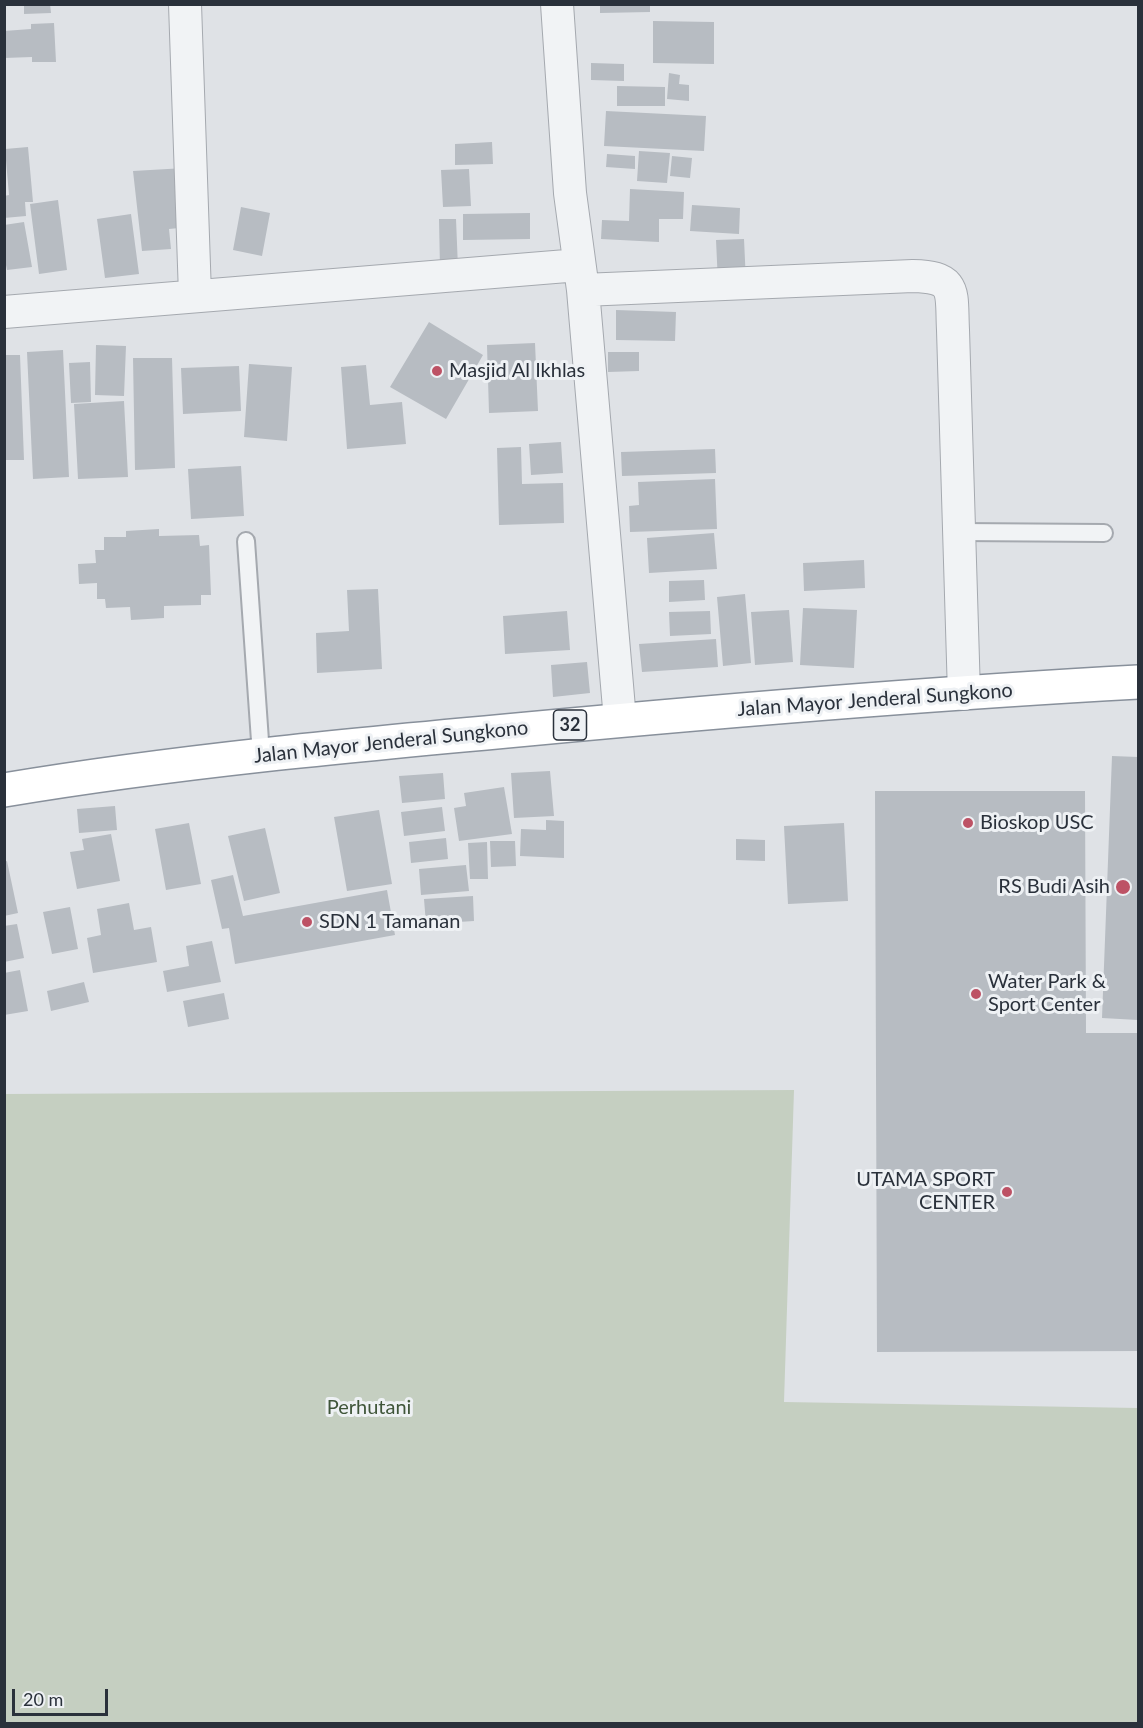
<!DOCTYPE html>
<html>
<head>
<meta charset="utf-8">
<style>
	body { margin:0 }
	#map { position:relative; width:1143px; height:1728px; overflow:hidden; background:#dfe2e6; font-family:Lato,sans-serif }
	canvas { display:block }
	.frame { position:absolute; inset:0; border:6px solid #2a313b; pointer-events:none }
	.scale { position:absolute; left:12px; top:1689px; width:96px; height:27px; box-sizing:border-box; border:3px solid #2a313b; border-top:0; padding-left:8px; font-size:18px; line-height:21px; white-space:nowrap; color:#2a313b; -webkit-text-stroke:4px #eef1f4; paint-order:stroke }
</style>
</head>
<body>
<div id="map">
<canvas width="1143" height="1728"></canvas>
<div class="frame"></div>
<div class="scale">20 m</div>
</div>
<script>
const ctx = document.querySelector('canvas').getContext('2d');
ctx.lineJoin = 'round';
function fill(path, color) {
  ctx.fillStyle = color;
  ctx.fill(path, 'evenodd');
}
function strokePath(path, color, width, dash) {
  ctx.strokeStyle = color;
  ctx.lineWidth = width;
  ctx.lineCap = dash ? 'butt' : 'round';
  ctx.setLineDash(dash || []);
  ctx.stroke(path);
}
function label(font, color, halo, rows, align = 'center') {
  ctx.font = font + ' Lato,sans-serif';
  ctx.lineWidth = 6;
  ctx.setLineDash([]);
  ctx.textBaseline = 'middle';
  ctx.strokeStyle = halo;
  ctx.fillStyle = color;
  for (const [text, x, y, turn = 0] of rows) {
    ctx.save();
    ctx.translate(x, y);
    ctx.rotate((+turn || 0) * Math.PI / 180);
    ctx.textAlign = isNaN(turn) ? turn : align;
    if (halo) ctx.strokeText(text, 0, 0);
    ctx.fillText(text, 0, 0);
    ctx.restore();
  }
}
const green = new Path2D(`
	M 794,1090 L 784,1402 L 1138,1408 L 1138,1723 L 5,1723 L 5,1094 Z`);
const building = new Path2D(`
	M 24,4 L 50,4 L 51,13 L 24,14 Z
	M 600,4 L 650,4 L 650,12 L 600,13 Z
	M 653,21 L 714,22 L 714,64 L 653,63 Z
	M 54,23 L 56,62 L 32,62 L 32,57 L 4,58 L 4,31 L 31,29 L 31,24 Z
	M 591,63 L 624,64 L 624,81 L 591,80 Z
	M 669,73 L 680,75 L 679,84 L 689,85 L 689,101 L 667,99 Z
	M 617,86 L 665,87 L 665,106 L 617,106 Z
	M 606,111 L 706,116 L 704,151 L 604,146 Z
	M 492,142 L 493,164 L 455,165 L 455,144 Z
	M 28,147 L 33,202 L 25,202 L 26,216 L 4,218 L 4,196 L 9,195 L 5,149 Z
	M 639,151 L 670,153 L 667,183 L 637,181 Z
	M 607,154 L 635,156 L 635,169 L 606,167 Z
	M 672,156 L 692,158 L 690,178 L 670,176 Z
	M 185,168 L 189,227 L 169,229 L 171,249 L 142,251 L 133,171 Z
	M 469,169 L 471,206 L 443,207 L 441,170 Z
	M 630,189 L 684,192 L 683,219 L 659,219 L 659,242 L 601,239 L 602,220 L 629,221 Z
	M 58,200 L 67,270 L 39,274 L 30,204 Z
	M 692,205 L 740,208 L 739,234 L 690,231 Z
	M 241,207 L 270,213 L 262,256 L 233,250 Z
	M 530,213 L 530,239 L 463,240 L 463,214 Z
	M 131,214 L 139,274 L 105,278 L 97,219 Z
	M 439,219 L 456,219 L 458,268 L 440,269 Z
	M 24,222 L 32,267 L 7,270 L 4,255 L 4,225 Z
	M 744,239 L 746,282 L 718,283 L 716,240 Z
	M 616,310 L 676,312 L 675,341 L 616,340 Z
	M 429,322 L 483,355 L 446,419 L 390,387 Z
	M 535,343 L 538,411 L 489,413 L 487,345 Z
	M 96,345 L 126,346 L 124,396 L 95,395 Z
	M 63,350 L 69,477 L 33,479 L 27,352 Z
	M 608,352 L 639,352 L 639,371 L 608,372 Z
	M 4,355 L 20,355 L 24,460 L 4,460 Z
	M 133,358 L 172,358 L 175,468 L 135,470 Z
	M 90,362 L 91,402 L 71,403 L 69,363 Z
	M 249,364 L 292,367 L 287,441 L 244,437 Z
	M 366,365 L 370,405 L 402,402 L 406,444 L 347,449 L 341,367 Z
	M 239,366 L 241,411 L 183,414 L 181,368 Z
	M 124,401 L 128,477 L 78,479 L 74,404 Z
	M 561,442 L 563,473 L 531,475 L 529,444 Z
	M 521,447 L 522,484 L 563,483 L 564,523 L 499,525 L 497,448 Z
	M 715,449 L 716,473 L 622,476 L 621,452 Z
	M 241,466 L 244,516 L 191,519 L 188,469 Z
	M 715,479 L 717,529 L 630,532 L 629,506 L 639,505 L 638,482 Z
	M 159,529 L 159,536 L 199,535 L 200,546 L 209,545 L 211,595 L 201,595 L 201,605 L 164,606 L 164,618 L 131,620 L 130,607 L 106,608 L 105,599 L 97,599 L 97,583 L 79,584 L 78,564 L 96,563 L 95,550 L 104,550 L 104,537 L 126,537 L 126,531 Z
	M 714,533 L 717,569 L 649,573 L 647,538 Z
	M 864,560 L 865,588 L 804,591 L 803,563 Z
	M 704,580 L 705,600 L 669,602 L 669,581 Z
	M 378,589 L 382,669 L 317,673 L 316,633 L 349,631 L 347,590 Z
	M 745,594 L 751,663 L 723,666 L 717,597 Z
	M 803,608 L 857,610 L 854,668 L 800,665 Z
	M 789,610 L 793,662 L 755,665 L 751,612 Z
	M 567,611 L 570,650 L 505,654 L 503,616 Z
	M 710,611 L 711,634 L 670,636 L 669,612 Z
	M 716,639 L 718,667 L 642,672 L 639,644 Z
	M 587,662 L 590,693 L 553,697 L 551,665 Z
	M 1112,756 L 1138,757 L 1138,1020 L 1102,1018 Z
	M 550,771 L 554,816 L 514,818 L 511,773 Z
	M 443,773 L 445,799 L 402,803 L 399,776 Z
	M 504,787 L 512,834 L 459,841 L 454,808 L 466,806 L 464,793 Z
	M 875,791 L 1085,791 L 1086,1033 L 1138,1033 L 1138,1351 L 877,1352 Z
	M 115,806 L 117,830 L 79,833 L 77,809 Z
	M 442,807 L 445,831 L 404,836 L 401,812 Z
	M 379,810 L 392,884 L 347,891 L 334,817 Z
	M 546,820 L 564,821 L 564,858 L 520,856 L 521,829 L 546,830 Z
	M 189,823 L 201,884 L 166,890 L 155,829 Z
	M 844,823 L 848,901 L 788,904 L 784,826 Z
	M 265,828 L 280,893 L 244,901 L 228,836 Z
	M 111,834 L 120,881 L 77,889 L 70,852 L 84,850 L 82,839 Z
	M 446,838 L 448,859 L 411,863 L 409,842 Z
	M 736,839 L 765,840 L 765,861 L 736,860 Z
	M 490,841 L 515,841 L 516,866 L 491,867 Z
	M 487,842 L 488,879 L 470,879 L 468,843 Z
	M 7,861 L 18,913 L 4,916 L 4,862 Z
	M 466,865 L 469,891 L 421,895 L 419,869 Z
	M 233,875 L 243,916 L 387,890 L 395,935 L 235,964 L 229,928 L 222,929 L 211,880 Z
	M 473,896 L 474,921 L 426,924 L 424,899 Z
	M 129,903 L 134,930 L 151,927 L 157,962 L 93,973 L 87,938 L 101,935 L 97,909 Z
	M 70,907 L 78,949 L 52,954 L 43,912 Z
	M 17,924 L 24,958 L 4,962 L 4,926 Z
	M 212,941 L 221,982 L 167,992 L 163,971 L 189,966 L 186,946 Z
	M 20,970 L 28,1011 L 4,1015 L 4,973 Z
	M 84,982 L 89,1002 L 51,1011 L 47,991 Z
	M 224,993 L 229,1019 L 188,1027 L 183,1001 Z`);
const service = new Path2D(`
	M 959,532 L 1104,533
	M 246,541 L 261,755`);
const minor = new Path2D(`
	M 185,4 L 195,295
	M 557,4 L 570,193 L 583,290 L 620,720
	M 583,290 L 913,276 C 958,277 951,292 953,330 L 964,694
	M 4,312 L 579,265`);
const trunk = new Path2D(`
	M 4,790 C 178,761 353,745 528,729 C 731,710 935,693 1138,682`);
const markers = [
	[437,371,6,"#bd5265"],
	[968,823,6,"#bd5265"],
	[1123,887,8,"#bd5265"],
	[307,922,6,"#bd5265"],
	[976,994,6,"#bd5265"],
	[1007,1192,6,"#bd5265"]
];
const shields = [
	[570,725,33]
];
const shieldNames = [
	["32",570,725]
];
const poiNames = [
	["Masjid Al Ikhlas",449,371],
	["Bioskop USC",980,823],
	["RS Budi Asih",1110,887,"right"],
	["SDN 1 Tamanan",319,922],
	["Water Park &",988,982],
	["Sport Center",988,1005],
	["UTAMA SPORT",995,1180,"right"],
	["CENTER",995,1203,"right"]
];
const streetNames = [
	["Jalan Mayor Jenderal Sungkono",875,700,-4],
	["Jalan Mayor Jenderal Sungkono",391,742,-6]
];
const parkNames = [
	["Perhutani",369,1408]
];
fill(green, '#c5cfc1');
fill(building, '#b7bcc2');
strokePath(service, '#a5a9af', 20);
strokePath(minor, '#a5a9af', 34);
strokePath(trunk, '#88909b', 36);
strokePath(service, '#f1f3f5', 16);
strokePath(minor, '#f1f3f5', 32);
strokePath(trunk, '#fff', 33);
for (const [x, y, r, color] of markers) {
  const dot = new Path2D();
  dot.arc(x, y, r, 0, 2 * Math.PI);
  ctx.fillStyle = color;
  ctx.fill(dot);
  strokePath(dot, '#eef1f4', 2);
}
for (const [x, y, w] of shields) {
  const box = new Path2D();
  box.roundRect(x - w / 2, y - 15, w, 30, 4.5);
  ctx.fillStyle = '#eef1f4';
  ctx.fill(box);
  strokePath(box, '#2a313b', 1.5);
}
label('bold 18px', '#2a313b', null, shieldNames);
label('20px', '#2a313b', '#eef1f4', poiNames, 'left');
label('20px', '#2a313b', '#eef1f4', streetNames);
label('20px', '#3f5539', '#eef1f4', parkNames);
</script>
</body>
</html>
